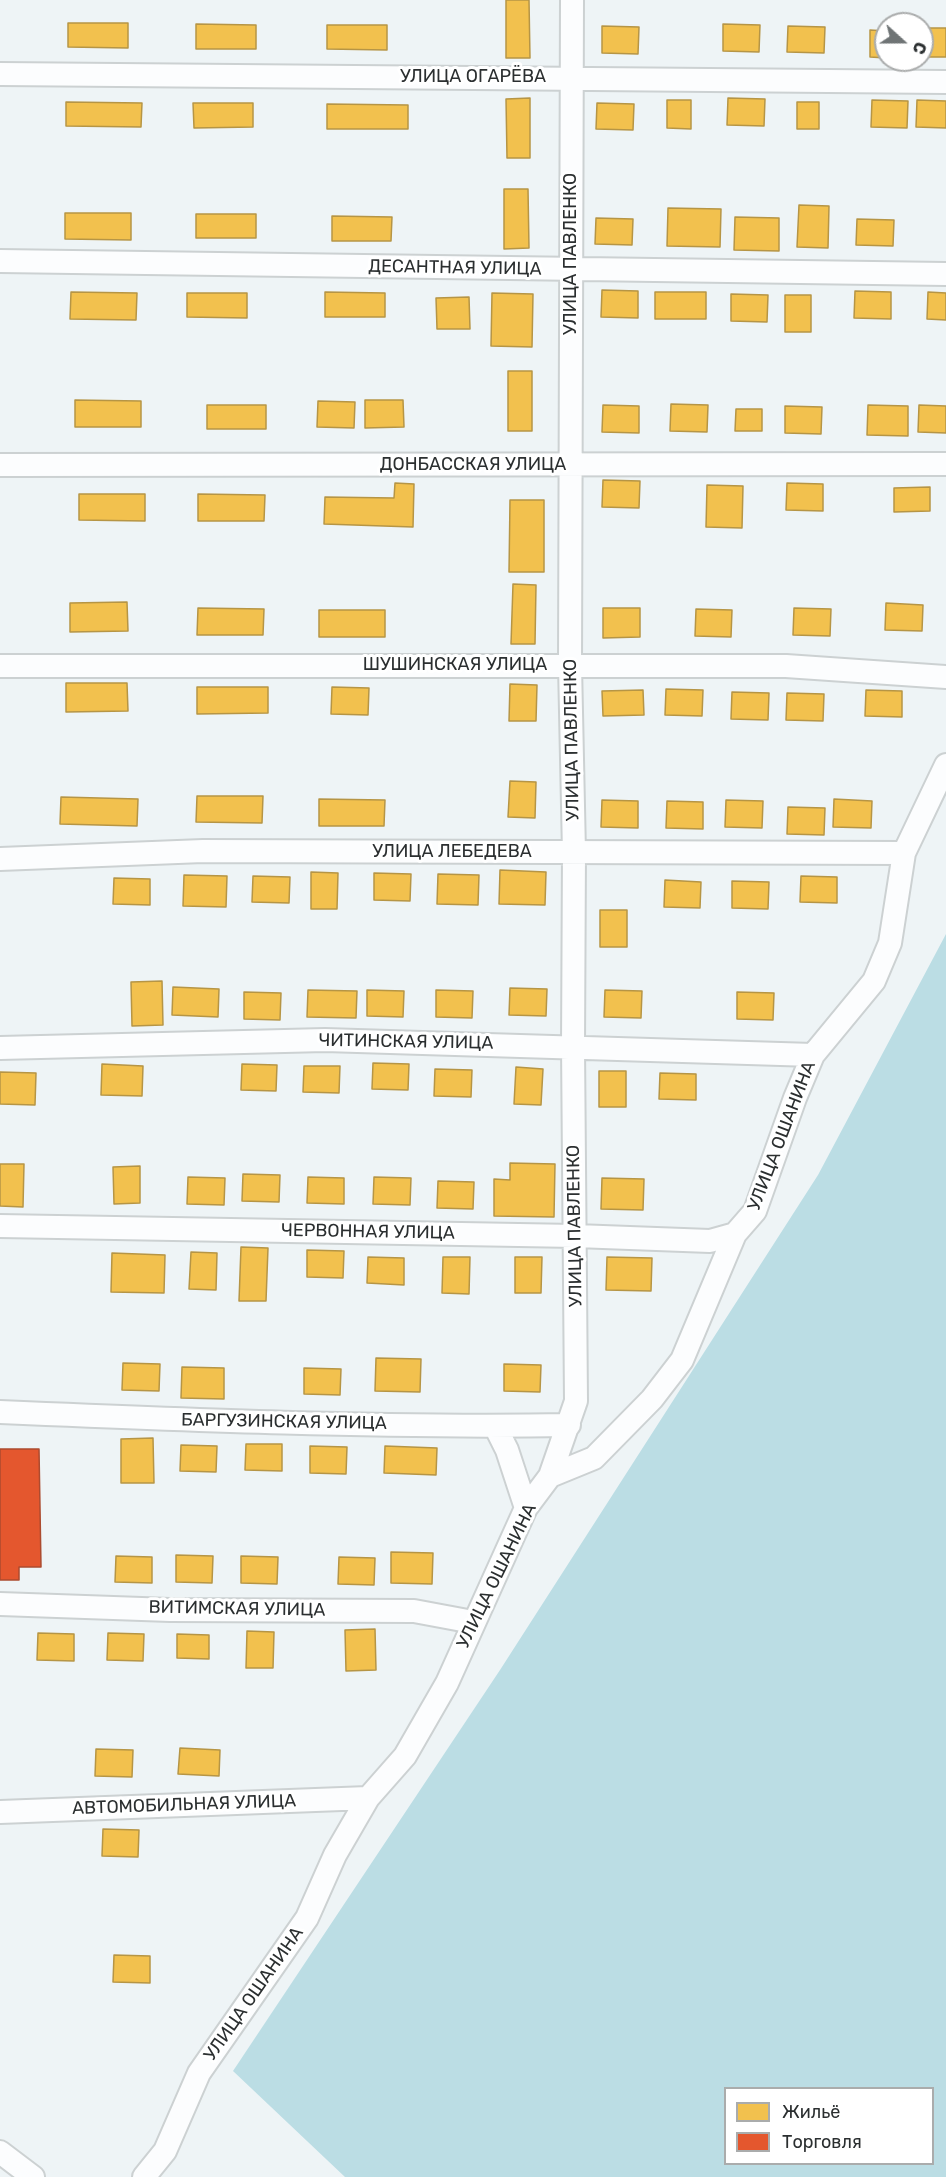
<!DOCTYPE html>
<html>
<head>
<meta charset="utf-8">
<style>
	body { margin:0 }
	#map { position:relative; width:946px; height:2177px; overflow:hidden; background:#eef4f6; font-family:Rubik,sans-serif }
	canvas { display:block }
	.legend { position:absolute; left:724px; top:2087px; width:210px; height:78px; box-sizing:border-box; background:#fff; border:2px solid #aaacac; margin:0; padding:8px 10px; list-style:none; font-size:18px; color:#2b2f30 }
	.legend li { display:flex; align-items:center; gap:12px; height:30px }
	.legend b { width:30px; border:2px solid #aaacac }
	.north { position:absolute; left:874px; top:12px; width:60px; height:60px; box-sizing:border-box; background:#fff; border:2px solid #aaacac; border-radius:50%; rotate:111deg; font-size:16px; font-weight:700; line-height:24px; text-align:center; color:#2b2f30 }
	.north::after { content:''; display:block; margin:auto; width:21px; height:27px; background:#6f7475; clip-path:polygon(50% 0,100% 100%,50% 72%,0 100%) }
</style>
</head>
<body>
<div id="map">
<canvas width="946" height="2177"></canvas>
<ul class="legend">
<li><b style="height:16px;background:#f2c14e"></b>Жильё</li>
<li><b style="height:16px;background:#e4572e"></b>Торговля</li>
</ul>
<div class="north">С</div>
</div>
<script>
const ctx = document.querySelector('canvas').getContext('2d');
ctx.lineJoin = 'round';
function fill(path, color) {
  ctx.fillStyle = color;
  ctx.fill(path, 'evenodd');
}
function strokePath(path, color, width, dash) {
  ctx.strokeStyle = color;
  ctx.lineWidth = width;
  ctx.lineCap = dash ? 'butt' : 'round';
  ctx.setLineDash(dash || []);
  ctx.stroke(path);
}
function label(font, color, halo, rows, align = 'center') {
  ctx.font = font + ' Rubik,sans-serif';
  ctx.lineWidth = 6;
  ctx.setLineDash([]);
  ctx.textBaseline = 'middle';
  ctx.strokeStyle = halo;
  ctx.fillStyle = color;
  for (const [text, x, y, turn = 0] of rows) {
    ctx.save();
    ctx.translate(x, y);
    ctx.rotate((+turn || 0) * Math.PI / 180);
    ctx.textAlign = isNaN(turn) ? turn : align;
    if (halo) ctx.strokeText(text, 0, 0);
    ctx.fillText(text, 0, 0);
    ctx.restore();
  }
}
const forest = new Path2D(`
	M 946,934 L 946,2177 L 345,2177 L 233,2071 L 500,1670 L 818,1175 ZM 726,2088 L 932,2088 L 932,2164 L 726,2164 Z`);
const homes = new Path2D(`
	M 506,0 L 529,0 L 530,58 L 506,58 Z
	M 68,23 L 128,23 L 128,48 L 68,47 Z
	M 196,24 L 256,25 L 256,49 L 196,49 Z
	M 723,24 L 760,25 L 759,52 L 723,51 Z
	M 327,25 L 387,25 L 387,50 L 327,49 Z
	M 602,26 L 639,27 L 638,54 L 602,53 Z
	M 788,26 L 825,27 L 824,53 L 787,52 Z
	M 922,28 L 946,28 L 946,57 L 923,57 Z
	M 870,30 L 886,31 L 886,58 L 870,57 Z
	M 530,98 L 530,158 L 507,158 L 506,99 Z
	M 728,98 L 765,99 L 764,126 L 727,125 Z
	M 667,100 L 691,100 L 691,129 L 667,128 Z
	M 872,100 L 908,101 L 907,128 L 871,127 Z
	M 917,100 L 946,101 L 946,128 L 916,127 Z
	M 66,102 L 142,103 L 141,127 L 66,126 Z
	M 797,102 L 819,102 L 819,129 L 797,129 Z
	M 193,103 L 253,103 L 253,127 L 194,128 Z
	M 597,103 L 634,104 L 633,130 L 596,129 Z
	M 327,104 L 408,105 L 408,129 L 327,129 Z
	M 504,189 L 528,189 L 529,248 L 504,249 Z
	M 799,205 L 829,206 L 828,248 L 797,247 Z
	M 668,208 L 721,209 L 720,247 L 667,246 Z
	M 65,213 L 131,213 L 131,240 L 65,239 Z
	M 196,214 L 256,214 L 256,238 L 196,238 Z
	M 332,216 L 392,217 L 391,241 L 332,241 Z
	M 735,217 L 779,218 L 779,251 L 734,250 Z
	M 596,218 L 633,219 L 632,245 L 595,244 Z
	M 857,219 L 894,220 L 893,246 L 856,245 Z
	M 602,290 L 638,291 L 638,318 L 601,317 Z
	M 855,291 L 891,292 L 891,319 L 854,318 Z
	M 71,292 L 137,293 L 136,320 L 70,319 Z
	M 325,292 L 385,293 L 385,317 L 325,317 Z
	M 655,292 L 706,292 L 706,319 L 655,319 Z
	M 928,292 L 946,293 L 946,320 L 927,319 Z
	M 187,293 L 247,293 L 247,318 L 187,317 Z
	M 492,293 L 533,294 L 532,347 L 491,346 Z
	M 731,294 L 768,295 L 767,322 L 731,321 Z
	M 785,295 L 811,295 L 811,332 L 785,332 Z
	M 469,297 L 470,329 L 437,329 L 436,298 Z
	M 508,371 L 532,371 L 532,431 L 508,431 Z
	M 75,400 L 141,401 L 141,427 L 75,427 Z
	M 365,400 L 403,400 L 404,427 L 365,428 Z
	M 318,401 L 355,402 L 354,428 L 317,427 Z
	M 671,404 L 708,405 L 707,432 L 670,431 Z
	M 207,405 L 266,405 L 266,429 L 207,429 Z
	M 603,405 L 639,406 L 639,433 L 602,432 Z
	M 868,405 L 908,406 L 908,436 L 867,435 Z
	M 919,405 L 946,406 L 946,433 L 918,432 Z
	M 785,406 L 822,407 L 821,434 L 785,433 Z
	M 736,409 L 762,409 L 762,431 L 735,431 Z
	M 603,480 L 640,481 L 639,508 L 602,507 Z
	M 395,483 L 414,484 L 413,527 L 324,524 L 325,497 L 394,498 Z
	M 787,483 L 823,484 L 823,511 L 786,510 Z
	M 707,485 L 743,486 L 742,528 L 706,527 Z
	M 930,487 L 930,511 L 894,512 L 894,488 Z
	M 79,494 L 145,494 L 145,521 L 79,520 Z
	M 198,494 L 265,495 L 264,521 L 198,521 Z
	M 510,500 L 544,500 L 544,572 L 509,572 Z
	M 513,584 L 536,585 L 535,644 L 511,644 Z
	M 127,602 L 128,631 L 70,632 L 70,603 Z
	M 886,603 L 923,605 L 922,631 L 885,630 Z
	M 198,608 L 264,609 L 263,635 L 197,635 Z
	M 603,608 L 640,608 L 640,637 L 603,638 Z
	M 794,608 L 831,609 L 830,636 L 793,635 Z
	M 696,609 L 732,610 L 731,637 L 695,636 Z
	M 319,610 L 385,610 L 385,637 L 319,637 Z
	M 66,683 L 127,683 L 128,711 L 66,712 Z
	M 510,684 L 537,685 L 536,721 L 509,721 Z
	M 197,687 L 268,687 L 268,713 L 197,714 Z
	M 332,687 L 369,688 L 368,715 L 331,714 Z
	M 666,689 L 703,690 L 702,716 L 665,715 Z
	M 643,690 L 644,715 L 603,716 L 602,691 Z
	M 866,690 L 902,691 L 902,717 L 865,716 Z
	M 732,692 L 769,693 L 768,720 L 731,719 Z
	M 787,693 L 824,694 L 823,721 L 786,720 Z
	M 510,781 L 536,782 L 535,818 L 508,817 Z
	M 197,796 L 263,796 L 262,823 L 196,822 Z
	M 61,797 L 138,799 L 137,826 L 60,824 Z
	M 319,799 L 385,800 L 384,826 L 319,826 Z
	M 834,799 L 872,801 L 871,828 L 833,827 Z
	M 602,800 L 638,801 L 638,828 L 601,827 Z
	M 726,800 L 763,801 L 762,828 L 725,827 Z
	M 667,801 L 703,802 L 703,829 L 666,828 Z
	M 788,807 L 825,808 L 824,835 L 787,834 Z
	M 500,870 L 546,872 L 545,905 L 499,904 Z
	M 311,872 L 338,873 L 337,909 L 311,909 Z
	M 374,873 L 411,874 L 410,901 L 374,900 Z
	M 438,874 L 479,875 L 478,905 L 437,904 Z
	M 184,875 L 227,876 L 226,907 L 183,906 Z
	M 253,876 L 290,877 L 289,903 L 252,902 Z
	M 801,876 L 837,877 L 837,903 L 800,902 Z
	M 114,878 L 150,879 L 150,905 L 113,904 Z
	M 665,880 L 701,882 L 700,908 L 664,907 Z
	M 732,881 L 769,882 L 768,909 L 732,908 Z
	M 600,910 L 627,910 L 627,947 L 600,947 Z
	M 162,981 L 163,1025 L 132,1026 L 131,982 Z
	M 173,987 L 219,989 L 218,1017 L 172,1015 Z
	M 510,988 L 547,989 L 546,1016 L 509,1015 Z
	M 308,990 L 357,991 L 356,1018 L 307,1017 Z
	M 367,990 L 404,991 L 403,1017 L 367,1016 Z
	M 436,990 L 473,991 L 472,1018 L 436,1017 Z
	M 605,990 L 642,991 L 641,1018 L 604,1017 Z
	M 244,992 L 281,993 L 280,1020 L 244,1019 Z
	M 737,992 L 774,993 L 773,1020 L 737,1019 Z
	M 373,1063 L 409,1064 L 408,1090 L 372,1089 Z
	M 102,1064 L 143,1066 L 142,1096 L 101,1095 Z
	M 242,1064 L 277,1065 L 276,1091 L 241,1090 Z
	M 304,1066 L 340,1066 L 339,1093 L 303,1092 Z
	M 516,1067 L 543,1069 L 541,1105 L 514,1104 Z
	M 435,1069 L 472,1070 L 471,1097 L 434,1096 Z
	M 599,1071 L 626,1071 L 626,1107 L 599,1107 Z
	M 0,1072 L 36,1073 L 35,1105 L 0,1104 Z
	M 660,1073 L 696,1074 L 696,1100 L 659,1099 Z
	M 510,1163 L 555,1164 L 554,1217 L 494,1216 L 494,1179 L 510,1180 Z
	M 0,1164 L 24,1164 L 23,1207 L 0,1206 Z
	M 140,1166 L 140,1203 L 114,1204 L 113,1167 Z
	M 243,1174 L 280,1175 L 279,1202 L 242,1201 Z
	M 188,1177 L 225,1178 L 224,1205 L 187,1204 Z
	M 308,1177 L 344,1178 L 344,1204 L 307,1203 Z
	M 374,1177 L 411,1178 L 410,1205 L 373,1204 Z
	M 602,1178 L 644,1179 L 643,1210 L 601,1209 Z
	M 438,1181 L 474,1182 L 473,1209 L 437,1208 Z
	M 241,1247 L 268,1248 L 266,1301 L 239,1301 Z
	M 307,1250 L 344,1251 L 343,1278 L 307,1277 Z
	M 191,1252 L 217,1253 L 216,1290 L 189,1289 Z
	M 112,1253 L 165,1255 L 164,1293 L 111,1292 Z
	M 368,1257 L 404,1258 L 404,1285 L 367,1283 Z
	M 443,1257 L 470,1257 L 469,1294 L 442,1293 Z
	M 515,1257 L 542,1257 L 541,1293 L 515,1293 Z
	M 607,1257 L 652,1258 L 651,1291 L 606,1290 Z
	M 376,1358 L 421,1359 L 420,1392 L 375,1391 Z
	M 123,1363 L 160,1364 L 159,1391 L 122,1390 Z
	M 504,1364 L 541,1365 L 540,1392 L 504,1391 Z
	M 182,1367 L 224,1368 L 224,1399 L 181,1398 Z
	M 304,1368 L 341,1369 L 340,1395 L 304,1394 Z
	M 153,1438 L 154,1483 L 121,1483 L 121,1439 Z
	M 246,1444 L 282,1444 L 282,1471 L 245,1470 Z
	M 181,1445 L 217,1446 L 216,1472 L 180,1471 Z
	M 310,1446 L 347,1447 L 346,1474 L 310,1473 Z
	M 385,1446 L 437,1448 L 436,1475 L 384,1473 Z
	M 391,1552 L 433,1553 L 432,1584 L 391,1583 Z
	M 176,1555 L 213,1556 L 212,1583 L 176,1582 Z
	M 116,1556 L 152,1557 L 152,1583 L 115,1582 Z
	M 241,1556 L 278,1557 L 277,1584 L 241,1583 Z
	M 339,1557 L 375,1558 L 374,1585 L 338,1584 Z
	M 375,1629 L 376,1670 L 346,1671 L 345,1630 Z
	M 247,1631 L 274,1632 L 273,1668 L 246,1668 Z
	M 38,1633 L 74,1634 L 74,1661 L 37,1660 Z
	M 108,1633 L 144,1634 L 143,1661 L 107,1660 Z
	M 177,1634 L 209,1635 L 209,1659 L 177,1658 Z
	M 180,1748 L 220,1750 L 219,1776 L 178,1774 Z
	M 96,1749 L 133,1750 L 132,1777 L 95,1776 Z
	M 103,1829 L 139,1830 L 138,1857 L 102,1856 Z
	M 114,1955 L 150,1956 L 150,1983 L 113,1982 Z`);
const shops = new Path2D(`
	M 0,1449 L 39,1449 L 41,1567 L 19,1567 L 19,1580 L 0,1580 Z`);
const street = new Path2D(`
	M 0,74 L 946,82
	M 0,261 L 946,274
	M 0,465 L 946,464
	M 0,666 L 786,666 L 946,677
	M 0,859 L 203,851 L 904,853
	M 0,1048 L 325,1040 L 813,1055
	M 0,1226 L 576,1236 L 710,1241 L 735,1234
	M 0,1412 C 189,1420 379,1428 569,1425
	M 495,1426 L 507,1450 L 526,1508
	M 550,1476 L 576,1401 L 573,1046 L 574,853 L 570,665 L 572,0
	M 0,1604 L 170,1610 L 414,1611 L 473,1622
	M 0,1812 L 368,1798
	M 0,2152 L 33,2177
	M 144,2177 L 165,2151 L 199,2073 L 307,1918 L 335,1855 L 368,1798 L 405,1756 L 447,1683 L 526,1508 L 550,1476 L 594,1458 L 652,1399 L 682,1360 L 735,1234 L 755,1211 L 795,1098 L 813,1055 L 874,981 L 890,943 L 904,853 L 946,765`);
const streetNames = [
	["УЛИЦА ОГАРЁВА",473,77],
	["УЛИЦА ПАВЛЕНКО",571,254,-90],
	["ДЕСАНТНАЯ УЛИЦА",455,268,1],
	["ДОНБАССКАЯ УЛИЦА",473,465],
	["ШУШИНСКАЯ УЛИЦА",455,665],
	["УЛИЦА ПАВЛЕНКО",572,740,-91],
	["УЛИЦА ЛЕБЕДЕВА",452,852],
	["ЧИТИНСКАЯ УЛИЦА",406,1042,1],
	["УЛИЦА ОШАНИНА",782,1136,-69],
	["УЛИЦА ПАВЛЕНКО",575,1226,-91],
	["ЧЕРВОННАЯ УЛИЦА",368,1232,1],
	["БАРГУЗИНСКАЯ УЛИЦА",284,1422,1],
	["УЛИЦА ОШАНИНА",497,1576,-64],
	["ВИТИМСКАЯ УЛИЦА",237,1609,1],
	["АВТОМОБИЛЬНАЯ УЛИЦА",184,1805,-2],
	["УЛИЦА ОШАНИНА",254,1994,-55]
];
fill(forest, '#bbdde4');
fill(homes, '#f2c14e');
strokePath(homes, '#b69545', 1.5);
fill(shops, '#e4572e');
strokePath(shops, '#ac4b2f', 1.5);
strokePath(street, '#ccd1d2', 26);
strokePath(street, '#fcfdfe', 22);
label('18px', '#2b2f30', '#fff', streetNames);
</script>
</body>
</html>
